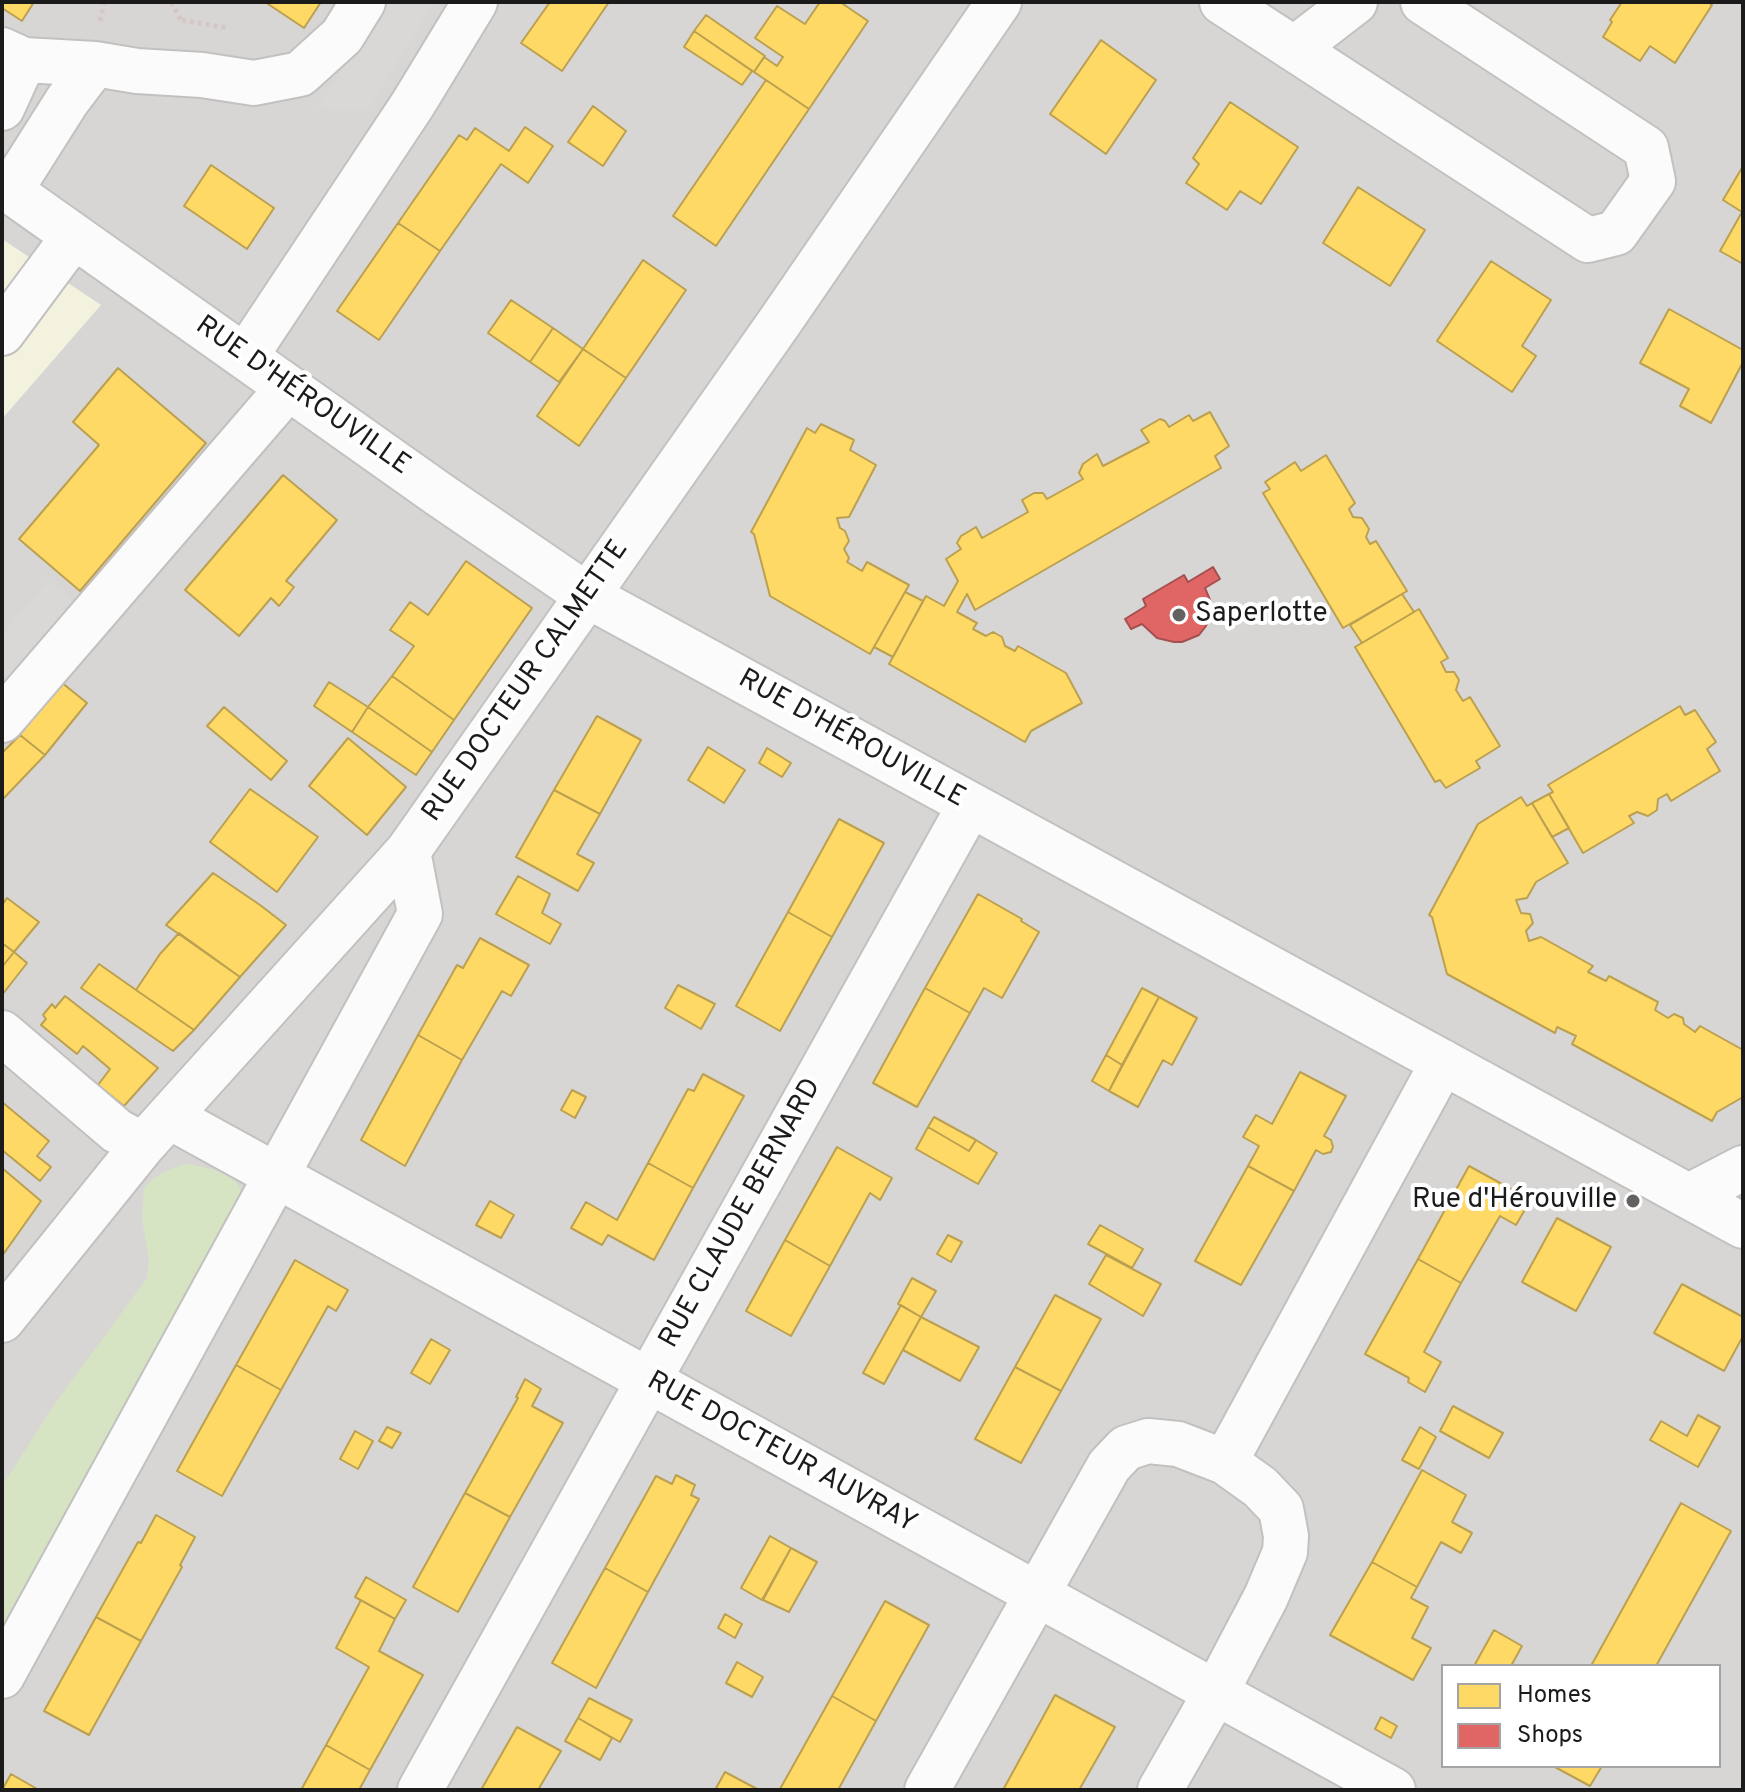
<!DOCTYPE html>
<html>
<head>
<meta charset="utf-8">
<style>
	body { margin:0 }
	#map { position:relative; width:1745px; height:1792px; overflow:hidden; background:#e9e7e3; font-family:Overpass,sans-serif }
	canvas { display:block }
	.frame { position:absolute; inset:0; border:4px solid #1b1b1b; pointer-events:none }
	.legend { position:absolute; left:1441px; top:1664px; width:280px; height:104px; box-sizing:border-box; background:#fff; border:2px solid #a4a4a4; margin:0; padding:10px 14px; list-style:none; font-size:24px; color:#1b1b1b }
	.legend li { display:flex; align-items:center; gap:16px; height:40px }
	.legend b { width:40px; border:2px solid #a4a4a4 }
</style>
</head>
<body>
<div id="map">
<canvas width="1745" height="1792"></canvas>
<div class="frame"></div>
<ul class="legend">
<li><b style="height:22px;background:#ffd966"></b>Homes</li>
<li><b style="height:22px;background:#e06666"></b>Shops</li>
</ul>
</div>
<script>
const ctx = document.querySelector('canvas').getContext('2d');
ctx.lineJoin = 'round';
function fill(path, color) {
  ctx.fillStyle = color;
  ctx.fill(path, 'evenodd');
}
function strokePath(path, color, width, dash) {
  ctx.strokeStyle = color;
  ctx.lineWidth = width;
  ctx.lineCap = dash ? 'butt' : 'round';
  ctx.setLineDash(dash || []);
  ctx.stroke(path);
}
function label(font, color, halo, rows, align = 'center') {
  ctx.font = font + ' Overpass,sans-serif';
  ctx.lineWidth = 8;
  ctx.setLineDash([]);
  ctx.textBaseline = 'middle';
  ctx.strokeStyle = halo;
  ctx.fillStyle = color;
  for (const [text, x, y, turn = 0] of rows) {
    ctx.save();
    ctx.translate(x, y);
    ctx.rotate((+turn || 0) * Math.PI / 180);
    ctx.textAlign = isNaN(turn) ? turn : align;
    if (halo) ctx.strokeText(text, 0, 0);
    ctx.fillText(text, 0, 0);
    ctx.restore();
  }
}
const residential = new Path2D(`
	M 2,2 L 1743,2 L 1743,1790 L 2,1790 ZM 1443,1666 L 1719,1666 L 1719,1766 L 1443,1766 Z`);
const education = new Path2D(`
	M 2,239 L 101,305 L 2,419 Z`);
const grass = new Path2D(`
	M 185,1164 C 199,1165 230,1172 238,1185 C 242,1190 243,1198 244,1204 L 2,1639 L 2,1486 L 52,1408 L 147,1278 L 149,1261 L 142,1218 L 144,1188 C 156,1175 168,1169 185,1164 Z`);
const parking = new Path2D(`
	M 384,2 L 434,2 L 367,111 L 317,108 Z
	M 48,581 L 75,602 L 2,690 L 2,635 Z`);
const homes = new Path2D(`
	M 2,2 L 34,2 L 22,21 L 2,8 Z
	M 265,2 L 321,2 L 304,28 Z
	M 550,2 L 609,2 L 562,71 L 521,43 Z
	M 820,2 L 840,2 L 868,21 L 809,109 L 754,72 L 764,57 L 777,66 L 783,57 L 755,38 L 777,6 L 805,24 Z
	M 1622,2 L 1708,2 L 1712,5 L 1675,63 L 1650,46 L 1640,61 L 1603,37 L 1612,22 L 1610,20 Z
	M 706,15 L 765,56 L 754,72 L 694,31 Z
	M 694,31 L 752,71 L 742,85 L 684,47 Z
	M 1101,40 L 1156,80 L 1106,154 L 1050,114 Z
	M 766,80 L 809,109 L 716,246 L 673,216 Z
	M 1230,102 L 1298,147 L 1261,204 L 1240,191 L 1227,210 L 1186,183 L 1199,164 L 1193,158 Z
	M 593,106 L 626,131 L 603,166 L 568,142 Z
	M 525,127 L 553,146 L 528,183 L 501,164 L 440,251 L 398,223 L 459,135 L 467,140 L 475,128 L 509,151 Z
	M 211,165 L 274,208 L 247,249 L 184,206 Z
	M 1743,166 L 1743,264 L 1720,251 L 1742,212 L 1723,200 Z
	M 1358,187 L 1425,230 L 1390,286 L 1323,243 Z
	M 398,223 L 440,251 L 379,340 L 337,311 Z
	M 643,260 L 686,290 L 626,378 L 583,349 Z
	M 1491,261 L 1551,300 L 1522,346 L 1536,356 L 1512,392 L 1437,341 Z
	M 511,300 L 553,328 L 530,362 L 488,333 Z
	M 1669,309 L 1743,350 L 1743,362 L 1711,423 L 1680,406 L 1689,389 L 1640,363 Z
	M 553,328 L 583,349 L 559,382 L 530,362 Z
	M 583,349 L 626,378 L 579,446 L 537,416 Z
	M 118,368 L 206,443 L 80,591 L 19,539 L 99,445 L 73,422 Z
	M 1210,412 L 1229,446 L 1215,456 L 1221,468 L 975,610 L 967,594 L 957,612 L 977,623 L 973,629 L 986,636 L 993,632 L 1002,637 L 1005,646 L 1015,651 L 1018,646 L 1066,673 L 1082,703 L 1031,731 L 1025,742 L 889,664 L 926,596 L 944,606 L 958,581 L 946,559 L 961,549 L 957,543 L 961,536 L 976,527 L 982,538 L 1028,512 L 1022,500 L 1034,493 L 1043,493 L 1047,499 L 1083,479 L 1079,473 L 1083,464 L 1097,454 L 1103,466 L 1149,442 L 1141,430 L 1160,419 L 1165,421 L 1169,427 L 1189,415 L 1193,421 Z
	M 821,424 L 854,440 L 850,450 L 876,465 L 849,517 L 837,518 L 840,528 L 845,531 L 849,541 L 844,549 L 849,558 L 847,562 L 862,571 L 867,562 L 909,585 L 870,654 L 770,596 L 754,534 L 751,532 L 807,428 L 815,433 Z
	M 1326,455 L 1355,503 L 1349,509 L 1353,517 L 1362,518 L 1369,529 L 1366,537 L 1370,544 L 1376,541 L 1407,591 L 1343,628 L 1263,493 L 1270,489 L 1265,482 L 1295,462 L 1301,471 Z
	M 283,475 L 337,520 L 286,581 L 294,587 L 279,606 L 271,598 L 239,636 L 185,590 Z
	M 466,561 L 532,608 L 454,720 L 392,676 L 414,646 L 390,630 L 410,602 L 428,615 Z
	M 905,592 L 923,601 L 893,657 L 874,647 Z
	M 1402,594 L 1414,612 L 1362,643 L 1350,625 Z
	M 1419,609 L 1448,658 L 1441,662 L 1446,672 L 1454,672 L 1459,680 L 1456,690 L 1463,701 L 1470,697 L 1500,746 L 1476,761 L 1480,768 L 1446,788 L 1440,780 L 1435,782 L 1355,647 Z
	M 392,676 L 454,720 L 432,752 L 368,707 Z
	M 61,682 L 87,703 L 45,755 L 20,735 Z
	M 329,682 L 368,707 L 352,732 L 314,706 Z
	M 1680,706 L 1685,715 L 1695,710 L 1716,742 L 1707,749 L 1720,771 L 1671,801 L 1667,794 L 1658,799 L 1657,810 L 1648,816 L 1637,812 L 1629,816 L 1634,823 L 1583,853 L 1549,794 L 1553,792 L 1548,785 Z
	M 224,707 L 287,761 L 271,780 L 207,726 Z
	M 368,707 L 432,752 L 416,775 L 352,732 Z
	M 597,716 L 641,740 L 600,814 L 554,790 Z
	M 20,735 L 45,755 L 2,800 L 2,753 Z
	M 348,738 L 406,787 L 367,835 L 309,786 Z
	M 708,747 L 745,770 L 724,803 L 688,780 Z
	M 767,748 L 791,763 L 782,777 L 759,763 Z
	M 250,789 L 318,837 L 277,892 L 210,842 Z
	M 554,790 L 600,814 L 577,854 L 594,863 L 578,891 L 516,857 Z
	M 1549,794 L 1569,828 L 1552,837 L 1532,803 Z
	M 1521,797 L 1527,806 L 1532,803 L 1568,863 L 1536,882 L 1527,898 L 1516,900 L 1521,913 L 1530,914 L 1533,923 L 1526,931 L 1529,941 L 1541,937 L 1593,966 L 1588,972 L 1606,981 L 1609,976 L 1658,1002 L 1655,1010 L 1668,1018 L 1674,1014 L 1683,1018 L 1684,1024 L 1695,1032 L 1700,1026 L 1743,1050 L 1743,1097 L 1717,1112 L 1712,1121 L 1572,1044 L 1576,1036 L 1557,1027 L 1555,1033 L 1447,974 L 1432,917 L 1429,915 L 1478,824 Z
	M 839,819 L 884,843 L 832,937 L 788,912 Z
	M 213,873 L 260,905 L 286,925 L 240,977 L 166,925 Z
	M 518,876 L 550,894 L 542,913 L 561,924 L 550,944 L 496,914 Z
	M 978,894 L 1022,919 L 1021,921 L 1039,932 L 1002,998 L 984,988 L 970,1013 L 925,988 Z
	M 7,898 L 39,922 L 14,952 L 2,943 L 2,905 Z
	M 788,912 L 832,937 L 780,1031 L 736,1006 Z
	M 179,933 L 240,977 L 194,1030 L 136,990 L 160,954 Z
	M 480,938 L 529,965 L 511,996 L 502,991 L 462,1060 L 418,1035 L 457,965 L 463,968 Z
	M 2,943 L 14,952 L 2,967 Z
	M 14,952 L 27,963 L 2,995 L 2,967 Z
	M 99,964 L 136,990 L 194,1030 L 173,1051 L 81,988 Z
	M 678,985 L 715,1004 L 701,1029 L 665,1008 Z
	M 925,988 L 970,1013 L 917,1107 L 873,1083 Z
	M 1142,988 L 1159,997 L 1122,1065 L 1106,1055 Z
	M 65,996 L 158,1068 L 124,1106 L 98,1085 L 110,1069 L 83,1046 L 77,1054 L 41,1025 L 46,1019 L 43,1015 L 52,1004 L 55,1008 Z
	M 1159,997 L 1197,1018 L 1172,1065 L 1163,1060 L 1138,1107 L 1109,1091 Z
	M 418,1035 L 462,1060 L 405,1166 L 361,1140 Z
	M 1106,1055 L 1122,1065 L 1109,1091 L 1092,1081 Z
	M 1300,1072 L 1346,1096 L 1324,1136 L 1331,1140 L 1333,1147 L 1331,1152 L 1323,1154 L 1316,1150 L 1294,1191 L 1248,1166 L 1259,1146 L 1243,1137 L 1256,1115 L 1272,1124 Z
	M 703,1074 L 744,1096 L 693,1188 L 648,1163 L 688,1089 L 694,1091 Z
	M 572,1090 L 586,1097 L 575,1118 L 561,1110 Z
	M 2,1102 L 49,1141 L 37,1156 L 51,1167 L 40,1181 L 2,1150 Z
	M 934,1117 L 976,1140 L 969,1151 L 928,1127 Z
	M 928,1127 L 969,1151 L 976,1140 L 997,1153 L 978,1184 L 916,1149 Z
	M 837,1147 L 892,1178 L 880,1200 L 870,1193 L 830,1266 L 785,1240 Z
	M 648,1163 L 693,1188 L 654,1260 L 608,1235 L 602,1245 L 571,1228 L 586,1202 L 617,1220 Z
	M 1248,1166 L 1294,1191 L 1241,1285 L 1195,1261 Z
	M 1469,1166 L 1513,1190 L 1516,1184 L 1534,1194 L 1516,1225 L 1500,1216 L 1461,1283 L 1418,1259 Z
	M 2,1168 L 41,1201 L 2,1256 Z
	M 490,1201 L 514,1215 L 501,1238 L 476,1225 Z
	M 1557,1218 L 1611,1247 L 1576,1311 L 1522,1282 Z
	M 1100,1225 L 1143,1249 L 1132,1268 L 1088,1244 Z
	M 948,1235 L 962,1242 L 951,1262 L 937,1254 Z
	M 785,1240 L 830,1266 L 791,1336 L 746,1311 Z
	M 1106,1255 L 1161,1284 L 1143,1316 L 1089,1284 Z
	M 1418,1259 L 1461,1283 L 1424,1352 L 1441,1362 L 1425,1392 L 1408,1382 L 1409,1378 L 1365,1354 Z
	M 295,1260 L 348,1290 L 336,1311 L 328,1306 L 281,1390 L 236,1365 Z
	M 912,1278 L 936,1291 L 921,1317 L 898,1304 Z
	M 1682,1284 L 1743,1317 L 1743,1336 L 1724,1371 L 1654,1333 Z
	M 1055,1295 L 1101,1319 L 1061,1391 L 1015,1367 Z
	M 901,1305 L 921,1317 L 884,1384 L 863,1373 Z
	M 921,1317 L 979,1347 L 960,1381 L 903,1350 Z
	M 431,1339 L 450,1350 L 430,1384 L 411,1373 Z
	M 236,1365 L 281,1390 L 222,1496 L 177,1471 Z
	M 1015,1367 L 1061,1391 L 1021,1463 L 975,1439 Z
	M 525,1379 L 541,1389 L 532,1406 L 563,1423 L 510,1517 L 465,1493 L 518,1398 L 516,1397 Z
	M 1453,1406 L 1503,1433 L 1489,1458 L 1440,1431 Z
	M 1698,1415 L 1720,1427 L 1698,1467 L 1650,1440 L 1661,1421 L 1687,1436 Z
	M 387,1427 L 401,1433 L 392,1448 L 379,1441 Z
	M 1420,1427 L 1436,1437 L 1419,1469 L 1402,1460 Z
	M 355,1431 L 373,1441 L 358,1469 L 340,1459 Z
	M 1422,1470 L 1466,1495 L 1452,1522 L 1472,1533 L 1461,1553 L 1441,1542 L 1417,1587 L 1372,1562 Z
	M 676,1475 L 695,1485 L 691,1495 L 699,1499 L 648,1592 L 605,1568 L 656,1476 L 672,1484 Z
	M 465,1493 L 510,1517 L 458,1612 L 413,1587 Z
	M 1681,1503 L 1731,1531 L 1656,1666 L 1591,1666 Z
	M 156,1515 L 195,1537 L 180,1565 L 182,1567 L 141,1641 L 96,1617 L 138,1542 L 141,1543 Z
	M 770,1536 L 791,1548 L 762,1600 L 741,1588 Z
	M 791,1548 L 817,1562 L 789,1612 L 763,1600 Z
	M 1372,1562 L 1417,1587 L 1411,1598 L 1428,1607 L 1412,1638 L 1431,1648 L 1413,1680 L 1330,1635 Z
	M 605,1568 L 648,1592 L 596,1688 L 552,1663 Z
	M 366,1577 L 406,1600 L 395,1619 L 355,1597 Z
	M 361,1600 L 395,1619 L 379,1651 L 423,1675 L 370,1770 L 326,1745 L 369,1667 L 336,1648 Z
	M 885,1601 L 929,1625 L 876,1721 L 832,1696 Z
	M 725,1614 L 742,1624 L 735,1638 L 718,1628 Z
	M 96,1617 L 141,1641 L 89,1735 L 44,1711 Z
	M 1494,1630 L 1522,1646 L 1511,1666 L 1474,1666 Z
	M 737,1662 L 763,1677 L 752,1697 L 726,1683 Z
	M 1055,1695 L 1115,1727 L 1079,1790 L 1003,1790 Z
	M 832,1696 L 876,1721 L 838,1790 L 782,1790 L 780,1789 Z
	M 589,1698 L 632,1720 L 620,1742 L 578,1718 Z
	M 1381,1717 L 1397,1726 L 1391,1738 L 1375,1729 Z
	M 578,1718 L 612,1738 L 600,1760 L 565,1741 Z
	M 517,1727 L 561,1751 L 538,1790 L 481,1790 Z
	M 326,1745 L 370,1770 L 359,1790 L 301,1790 Z
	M 1553,1766 L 1602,1766 L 1590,1786 Z
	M 725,1772 L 759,1790 L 715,1790 Z
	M 11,1774 L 39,1790 L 2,1790 Z`);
const shops = new Path2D(`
	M 1213,567 L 1220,579 L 1205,588 L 1213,607 L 1206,626 L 1199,635 L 1182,642 L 1174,642 L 1157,638 L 1142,624 L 1131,629 L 1125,619 L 1146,606 L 1143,599 L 1184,575 L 1188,582 Z`);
const path = new Path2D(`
	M 171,2 L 182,22
	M 182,20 L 228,28
	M 100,21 L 104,2`);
const minor = new Path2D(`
	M 1222,2 L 1588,240 L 1616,233 L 1653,181 L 1646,148 L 1423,2
	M 1294,49 L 1355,2
	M 2,50 L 24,60 L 95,64
	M 2,108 L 24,60
	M 2,185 L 440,495 L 588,596 L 1743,1226
	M 10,191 L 67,101 L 95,64 L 137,71 L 202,75 L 254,83 L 300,74 L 342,36 L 363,2
	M 2,333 L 74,236
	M 245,357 L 413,104 L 475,2
	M 2,720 L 288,388
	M 2,1033 L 117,1131 L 143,1145
	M 170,1117 L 1393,1790
	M 1689,1196 L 1743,1168
	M 2,1320 L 143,1145 L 408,851 L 781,320 L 999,2
	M 1225,1462 L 1443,1062
	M 2,1676 L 420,914 L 408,851
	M 420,1790 L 970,805
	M 927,1790 L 1109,1466 L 1126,1448 L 1148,1441 L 1178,1444 L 1225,1462 L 1260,1487 L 1281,1509 L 1286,1536 L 1285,1552 L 1266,1597 L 1216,1692 L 1160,1790`);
const markers = [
	[1179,615,8,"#636261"],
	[1633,1201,8,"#636261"]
];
const streetNames = [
	["RUE D'HÉROUVILLE",302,397,35],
	["RUE DOCTEUR CALMETTE",527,682,-55],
	["RUE D'HÉROUVILLE",851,740,29],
	["RUE CLAUDE BERNARD",742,1214,-61],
	["RUE DOCTEUR AUVRAY",781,1454,29]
];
const poiNames = [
	["Saperlotte",1195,615],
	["Rue d'Hérouville",1617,1201,"right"]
];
fill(residential, '#d8d6d4');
fill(education, '#f3f2de');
fill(grass, '#d6e4c4');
fill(parking, '#d9d8d7');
fill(homes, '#ffd966');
strokePath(homes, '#bba050', 2);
fill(shops, '#e06666');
strokePath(shops, '#a55050', 2);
strokePath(minor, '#c2c1bf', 48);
strokePath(path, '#d4c7c5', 5, [4, 4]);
strokePath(minor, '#fcfbfb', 44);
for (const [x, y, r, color] of markers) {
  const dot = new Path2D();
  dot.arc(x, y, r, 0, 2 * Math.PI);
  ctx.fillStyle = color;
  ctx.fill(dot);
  strokePath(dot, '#fff', 3);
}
label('28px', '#1b1b1b', '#fff', streetNames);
label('28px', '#1b1b1b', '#fff', poiNames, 'left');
</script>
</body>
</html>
